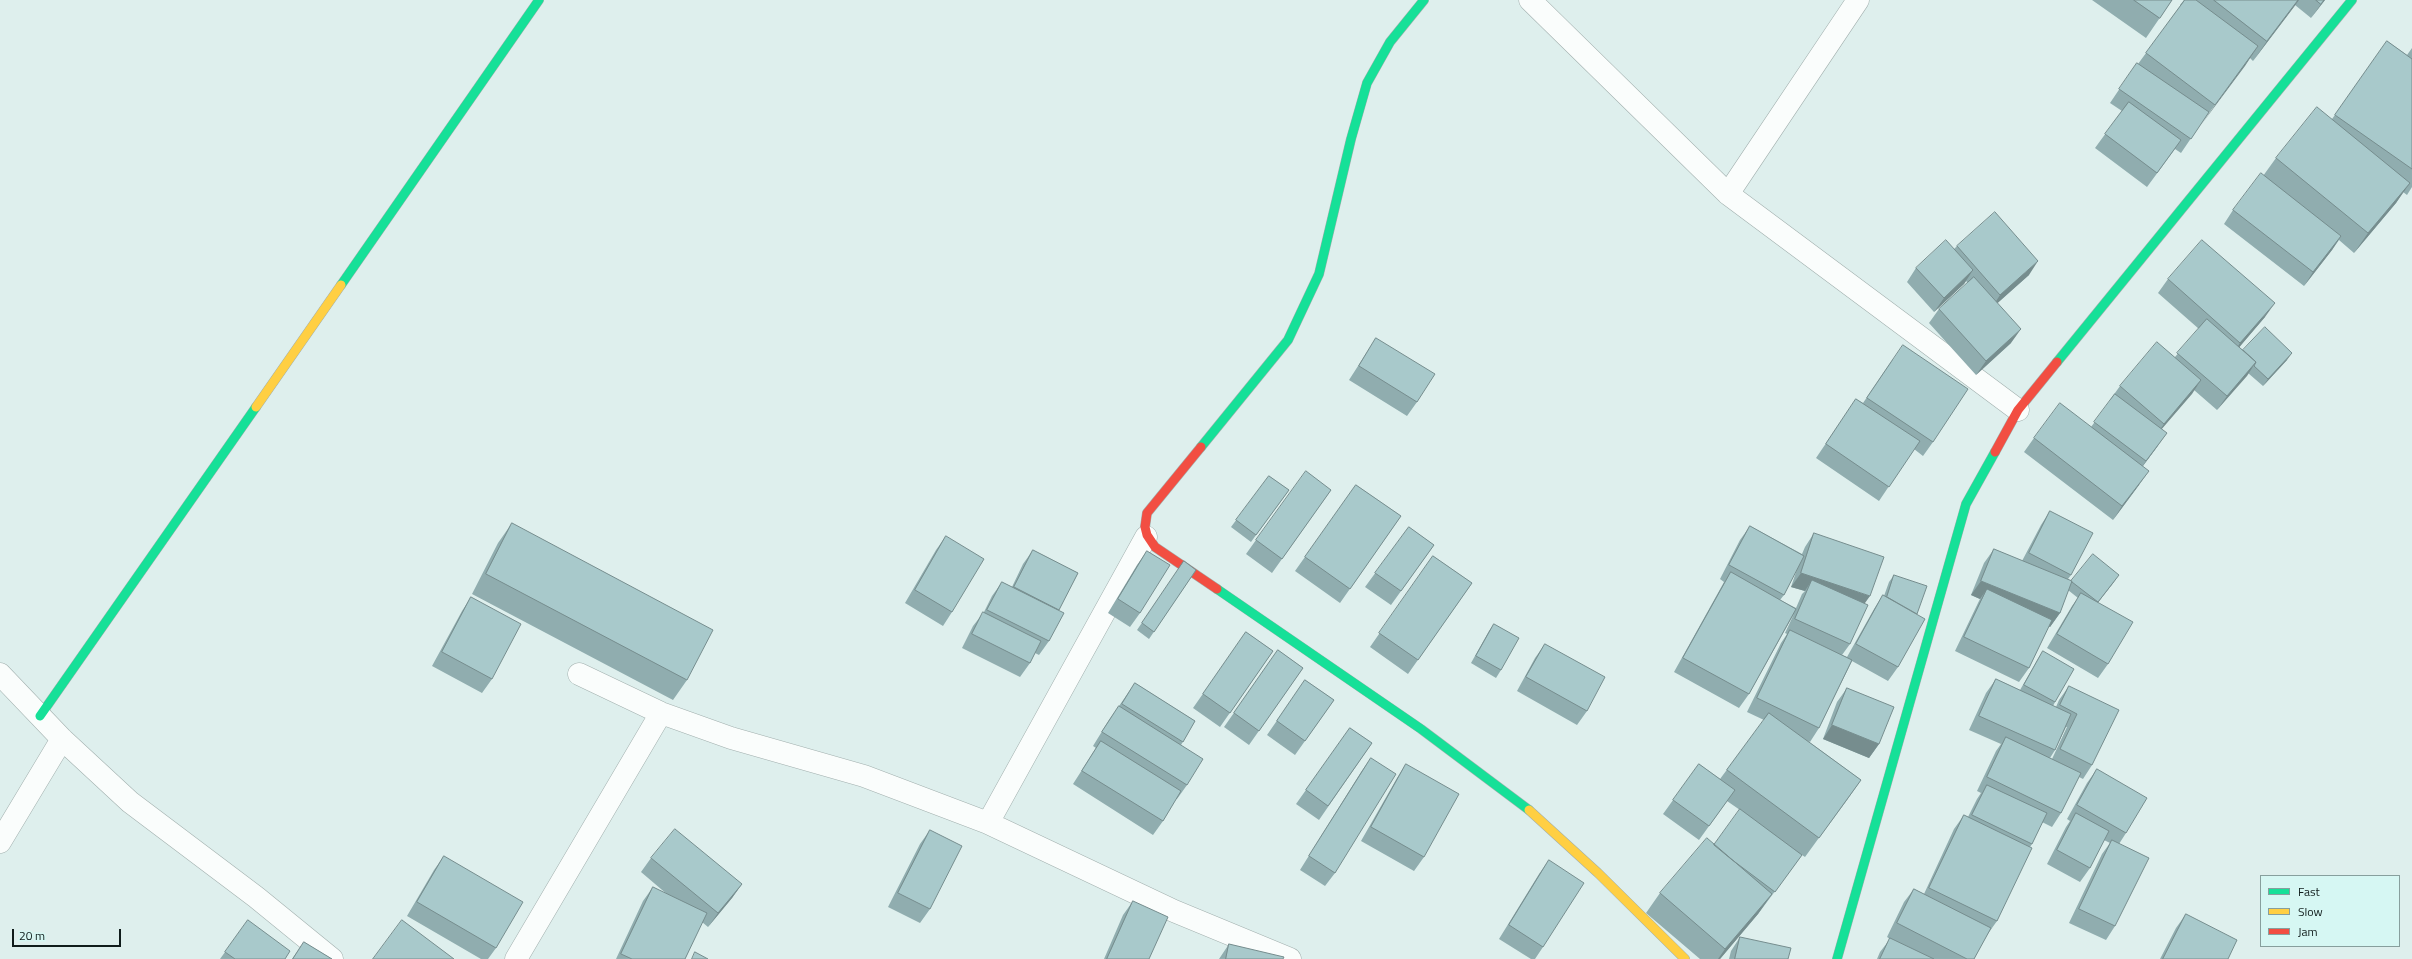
<!DOCTYPE html>
<html>
<head>
<meta charset="utf-8">
<style>
	body { margin:0 }
	#map { position:relative; width:2412px; height:959px; overflow:hidden; background:#deefed; font-family:"Titillium Web",sans-serif }
	canvas { display:block }
	.legend { position:absolute; left:2260px; top:875px; width:140px; height:72px; box-sizing:border-box; background:#d6f7f3; border:1px solid #879f9d; margin:0; padding:5px 7px; list-style:none; font-size:12px; color:#101c1b }
	.legend li { display:flex; align-items:center; gap:8px; height:20px }
	.legend b { width:20px; border:1px solid #879f9d }
	.scale { position:absolute; left:12px; top:929px; width:109px; height:18px; box-sizing:border-box; border:2px solid #101c1b; border-top:0; padding-left:5px; font-size:12px; line-height:14px; white-space:nowrap; color:#101c1b; -webkit-text-stroke:3px #d6f7f3; paint-order:stroke }
</style>
</head>
<body>
<div id="map">
<canvas width="2412" height="959"></canvas>
<ul class="legend">
<li><b style="height:5px;background:#16e098"></b>Fast</li>
<li><b style="height:5px;background:#ffcf43"></b>Slow</li>
<li><b style="height:5px;background:#f24e42"></b>Jam</li>
</ul>
<div class="scale">20 m</div>
</div>
<script>
const ctx = document.querySelector('canvas').getContext('2d');
ctx.lineJoin = 'round';
function strokePath(path, color, width, dash) {
  ctx.strokeStyle = color;
  ctx.lineWidth = width;
  ctx.lineCap = dash ? 'butt' : 'round';
  ctx.setLineDash(dash || []);
  ctx.stroke(path);
}
function fill(path, color) {
  ctx.fillStyle = color;
  ctx.fill(path, 'evenodd');
}
const street = new Path2D(`
	M 1530,0 L 1728,194 L 2018,410
	M 1728,194 L 1858,0
	M 0,674 L 62,739 L 130,802 L 256,897 L 332,959
	M 579,674 L 661,713 L 731,738 L 864,776 L 988,823 L 1174,911 L 1290,959
	M 988,823 L 1146,537
	M 0,842 L 62,739
	M 516,959 L 661,713`);
const fast = new Path2D(`
	M 341,285 L 539,0
	M 2057,362 L 2352,0
	M 1201,447 L 1288,340 L 1319,274 L 1351,139 L 1367,83 L 1390,42 L 1424,0
	M 1217,589 L 1421,729 L 1529,810
	M 40,716 L 256,407
	M 1837,959 L 1966,504 L 1995,452`);
const slow = new Path2D(`
	M 256,407 L 341,285
	M 1529,810 L 1598,873 L 1685,959`);
const jam = new Path2D(`
	M 1201,447 L 1147,513 L 1145,527 L 1147,535 L 1155,547 L 1217,589
	M 1995,452 L 2018,410 L 2057,362`);
const wall = new Path2D(`
	M 2092,0 L 2172,0 L 2146,38 Z
	M 2184,0 L 2325,0 L 2311,18 L 2295,5 L 2253,61 L 2250,58 L 2200,125 L 2181,153 L 2175,149 L 2147,187 L 2095,148 L 2122,111 L 2110,103 L 2137,63 L 2138,64 L 2181,5 L 2180,5 Z
	M 2387,41 L 2407,55 L 2412,48 L 2412,187 L 2407,195 L 2403,192 L 2396,203 L 2354,253 L 2339,240 L 2332,250 L 2304,286 L 2224,224 L 2233,210 L 2263,176 L 2276,158 L 2332,119 Z
	M 1957,246 L 2029,275 L 1997,303 L 2011,343 L 1976,375 L 1929,323 L 1939,309 L 1968,283 L 1966,281 L 1964,284 L 1934,312 L 1907,282 L 1916,268 L 1954,249 Z
	M 2168,279 L 2265,317 L 2239,347 L 2243,350 L 2287,360 L 2263,386 L 2248,373 L 2217,410 L 2194,390 L 2161,429 L 2157,447 L 2143,466 L 2139,485 L 2113,520 L 2024,452 L 2034,438 L 2091,427 L 2111,400 L 2110,400 L 2120,386 L 2175,357 L 2199,329 L 2158,293 Z
	M 1376,338 L 1417,402 L 1407,416 L 1349,380 Z
	M 1893,359 L 1933,442 L 1923,456 L 1914,449 L 1879,501 L 1816,458 L 1856,399 L 1863,403 Z
	M 1269,476 L 1289,490 L 1251,542 L 1231,527 Z
	M 1356,485 L 1401,516 L 1340,603 L 1295,571 Z
	M 1331,490 L 1272,573 L 1246,554 L 1256,540 Z
	M 2050,511 L 2071,575 L 2068,579 L 2071,581 L 2114,582 L 2098,602 L 2108,664 L 2098,678 L 2047,648 L 2072,606 L 2078,598 L 2068,590 L 2060,613 L 2050,627 L 2049,626 L 2029,668 L 2019,682 L 1955,651 L 1978,603 L 1980,599 L 1971,595 L 1984,563 L 1994,549 L 2022,561 L 2041,525 Z
	M 512,523 L 687,680 L 673,700 L 472,594 L 498,543 Z
	M 1750,526 L 1802,554 L 1805,547 L 1814,533 L 1865,604 L 1850,644 L 1842,655 L 1847,657 L 1874,609 L 1883,595 L 1884,596 L 1889,582 L 1894,575 L 1898,667 L 1888,681 L 1852,661 L 1819,728 L 1810,742 L 1808,741 L 1861,780 L 1805,857 L 1802,855 L 1758,914 L 1720,959 L 1700,959 L 1646,913 L 1660,893 L 1714,845 L 1740,810 L 1727,801 L 1699,840 L 1663,814 L 1699,764 L 1720,779 L 1764,720 L 1747,712 L 1781,643 L 1787,634 L 1785,633 L 1794,614 L 1749,694 L 1739,708 L 1674,672 L 1724,582 L 1720,579 L 1740,540 ZM 1797,569 L 1791,587 L 1805,591 L 1802,594 L 1796,608 L 1780,600 L 1784,595 Z
	M 1409,527 L 1434,545 L 1391,605 L 1365,587 Z
	M 946,536 L 952,612 L 943,626 L 905,603 L 936,550 Z
	M 1033,550 L 1078,573 L 1058,611 L 1049,641 L 1039,655 L 1035,653 L 1030,663 L 1020,677 L 962,648 L 973,626 L 984,612 L 992,596 L 1002,582 L 1012,587 L 1023,564 Z
	M 1147,551 L 1140,613 L 1130,627 L 1108,613 L 1137,565 Z
	M 1433,556 L 1472,583 L 1408,674 L 1370,647 Z
	M 1184,561 L 1196,570 L 1149,639 L 1137,630 Z
	M 471,597 L 492,679 L 482,693 L 432,666 L 462,611 Z
	M 1494,624 L 1501,670 L 1496,678 L 1471,663 L 1489,631 Z
	M 1246,632 L 1273,651 L 1220,727 L 1193,708 Z
	M 1545,644 L 1587,711 L 1577,725 L 1517,691 L 1535,658 Z
	M 1278,650 L 1303,668 L 1249,745 L 1224,727 Z
	M 2043,651 L 2055,702 L 2053,706 L 2056,707 L 2059,700 L 2069,686 L 2092,765 L 2083,779 L 2079,777 L 2061,813 L 2052,827 L 2042,822 L 2032,844 L 2030,847 L 1997,921 L 1987,935 L 1974,959 L 1877,959 L 1880,952 L 1890,939 L 1887,937 L 1904,902 L 1914,889 L 1924,894 L 1954,829 L 1964,815 L 1968,817 L 1977,799 L 1981,793 L 1977,791 L 1996,751 L 2001,744 L 1969,730 L 1986,693 L 1996,679 L 2020,690 L 2038,659 ZM 2066,727 L 2067,727 L 2052,759 L 2050,758 L 2055,750 Z
	M 1305,680 L 1334,700 L 1295,755 L 1267,735 Z
	M 1135,683 L 1195,721 L 1181,745 L 1187,785 L 1177,799 L 1176,799 L 1163,821 L 1153,835 L 1073,784 L 1096,748 L 1093,746 L 1109,720 L 1119,706 Z
	M 1847,688 L 1879,744 L 1869,758 L 1823,739 L 1837,702 Z
	M 1350,728 L 1372,743 L 1319,820 L 1296,804 Z
	M 1371,758 L 1335,873 L 1325,886 L 1300,870 L 1361,772 Z
	M 1406,764 L 1424,857 L 1414,871 L 1361,841 L 1397,778 Z
	M 2097,769 L 2126,833 L 2119,844 L 2115,926 L 2106,940 L 2069,923 L 2102,854 L 2110,843 L 2104,840 L 2090,868 L 2080,882 L 2047,864 L 2066,827 L 2070,821 L 2067,819 L 2087,783 Z
	M 930,830 L 930,909 L 920,923 L 888,907 L 920,844 Z
	M 444,856 L 496,948 L 488,959 L 481,959 L 407,916 L 434,870 Z
	M 651,858 L 742,884 L 732,898 L 708,927 L 702,922 L 685,959 L 616,959 L 643,901 L 653,887 L 668,895 L 641,872 Z
	M 1549,860 L 1543,947 L 1535,959 L 1531,959 L 1499,939 L 1539,874 Z
	M 1133,901 L 1149,959 L 1104,959 L 1123,915 Z
	M 2186,914 L 2228,959 L 2160,959 L 2176,928 Z
	M 248,920 L 285,959 L 220,959 Z
	M 1740,937 L 1788,959 L 1729,959 L 1731,951 Z
	M 304,942 L 332,959 L 292,959 Z
	M 1229,944 L 1283,959 L 1219,959 Z`);
const shadedWall = new Path2D(`
	M 2298,0 L 2299,0 L 2294,7 L 2253,61 L 2267,41 Z
	M 2324,0 L 2325,0 L 2311,18 L 2321,4 Z
	M 2258,46 L 2245,66 L 2201,125 L 2215,105 Z
	M 2410,183 L 2396,203 L 2354,253 L 2368,233 Z
	M 2341,236 L 2332,250 L 2304,286 L 2313,272 Z
	M 2038,261 L 2029,275 L 1991,309 L 2000,295 Z
	M 1973,270 L 1964,284 L 1934,312 L 1944,298 Z
	M 2275,303 L 2265,317 L 2231,357 L 2240,343 Z
	M 2021,329 L 2011,343 L 1976,375 L 1986,361 Z
	M 2292,353 L 2287,360 L 2263,386 L 2268,379 Z
	M 2256,362 L 2247,376 L 2217,410 L 2227,396 Z
	M 2201,380 L 2192,394 L 2154,438 L 2164,424 Z
	M 2167,433 L 2157,447 L 2136,475 L 2146,461 Z
	M 2149,471 L 2139,485 L 2113,520 L 2122,506 Z
	M 1801,573 L 1870,596 L 1860,610 L 1812,580 L 1805,591 L 1791,587 Z
	M 2119,575 L 2114,582 L 2093,609 L 2098,602 Z
	M 1981,581 L 2060,613 L 2050,627 L 1982,599 L 1987,589 L 1980,599 L 1971,595 Z
	M 1832,725 L 1879,744 L 1869,758 L 1823,739 Z
	M 1861,780 L 1847,800 L 1805,857 L 1819,838 Z
	M 742,884 L 732,898 L 708,927 L 718,913 Z
	M 1772,894 L 1758,914 L 1720,959 L 1718,959 L 1725,949 Z`);
const building = new Path2D(`
	M 2134,0 L 2172,0 L 2160,18 Z
	M 2185,0 L 2196,0 L 2258,46 L 2215,105 L 2146,53 Z
	M 2214,0 L 2298,0 L 2267,41 Z
	M 2316,0 L 2324,0 L 2321,4 Z
	M 2387,41 L 2412,59 L 2412,169 L 2335,115 Z
	M 2137,63 L 2209,112 L 2191,139 L 2119,89 Z
	M 2129,102 L 2181,140 L 2157,173 L 2105,134 Z
	M 2317,107 L 2410,183 L 2368,233 L 2276,158 Z
	M 2261,173 L 2341,236 L 2313,272 L 2233,210 Z
	M 1995,212 L 2038,261 L 2000,295 L 1957,246 Z
	M 1946,240 L 1973,270 L 1944,298 L 1916,268 Z
	M 2202,240 L 2275,303 L 2240,343 L 2168,279 Z
	M 1974,277 L 2021,329 L 1986,361 L 1939,309 Z
	M 2207,319 L 2256,362 L 2227,396 L 2177,353 Z
	M 2265,327 L 2292,353 L 2268,379 L 2254,366 L 2256,362 L 2243,350 Z
	M 1376,338 L 1435,374 L 1417,402 L 1359,366 Z
	M 2157,342 L 2201,380 L 2164,424 L 2120,386 Z
	M 1903,345 L 1968,389 L 1933,442 L 1867,398 Z
	M 2115,394 L 2167,433 L 2146,461 L 2094,422 Z
	M 1856,399 L 1920,441 L 1889,487 L 1826,444 Z
	M 2060,403 L 2149,471 L 2122,506 L 2034,438 Z
	M 1306,471 L 1331,490 L 1282,559 L 1256,540 Z
	M 1269,476 L 1289,490 L 1256,535 L 1236,520 Z
	M 1356,485 L 1401,516 L 1350,589 L 1305,557 Z
	M 2050,511 L 2093,533 L 2071,575 L 2029,553 Z
	M 512,523 L 713,630 L 687,680 L 486,574 Z
	M 1750,526 L 1804,556 L 1784,595 L 1729,565 Z
	M 1409,527 L 1434,545 L 1401,591 L 1375,573 Z
	M 1814,533 L 1884,557 L 1870,596 L 1801,573 Z
	M 946,536 L 984,559 L 952,612 L 915,590 Z
	M 1994,549 L 2072,581 L 2060,613 L 1981,581 Z
	M 1033,550 L 1078,573 L 1059,610 L 1014,587 Z
	M 1147,551 L 1170,565 L 1140,613 L 1118,599 Z
	M 2093,554 L 2119,575 L 2098,602 L 2072,582 L 2071,581 Z
	M 1433,556 L 1472,583 L 1418,660 L 1379,633 Z
	M 1184,561 L 1196,570 L 1154,632 L 1142,623 Z
	M 1731,572 L 1796,609 L 1749,694 L 1683,658 Z
	M 1894,575 L 1927,586 L 1917,614 L 1887,597 Z
	M 1812,580 L 1868,605 L 1850,644 L 1795,619 Z
	M 1002,582 L 1064,613 L 1049,641 L 987,610 Z
	M 1987,589 L 2052,620 L 2029,668 L 1964,637 Z
	M 2081,593 L 2133,622 L 2108,664 L 2057,634 Z
	M 1883,595 L 1925,619 L 1898,667 L 1856,644 Z
	M 471,597 L 521,624 L 492,679 L 442,652 Z
	M 983,612 L 1041,641 L 1030,663 L 972,634 Z
	M 1494,624 L 1519,638 L 1501,670 L 1476,656 Z
	M 1790,630 L 1852,660 L 1819,728 L 1757,698 Z
	M 1246,632 L 1273,651 L 1230,713 L 1203,694 Z
	M 1545,644 L 1605,677 L 1587,711 L 1526,677 Z
	M 1278,650 L 1303,668 L 1259,731 L 1234,713 Z
	M 2043,651 L 2074,669 L 2055,702 L 2024,685 Z
	M 1996,679 L 2071,714 L 2055,750 L 1979,716 Z
	M 1305,680 L 1334,700 L 1305,741 L 1277,721 Z
	M 1135,683 L 1195,721 L 1183,742 L 1122,704 Z
	M 2069,686 L 2119,710 L 2092,765 L 2060,749 L 2077,714 L 2060,705 Z
	M 1847,688 L 1894,707 L 1879,744 L 1832,725 Z
	M 1119,706 L 1203,759 L 1187,785 L 1102,732 Z
	M 1769,713 L 1861,780 L 1819,838 L 1727,770 Z
	M 1350,728 L 1372,743 L 1328,806 L 1306,790 Z
	M 2006,737 L 2081,773 L 2061,813 L 1987,777 Z
	M 1101,741 L 1181,791 L 1163,821 L 1082,771 Z
	M 1371,758 L 1396,774 L 1335,873 L 1309,856 Z
	M 1406,764 L 1459,794 L 1424,857 L 1371,827 Z
	M 1699,764 L 1735,790 L 1709,826 L 1673,800 Z
	M 2097,769 L 2147,798 L 2126,833 L 2077,805 Z
	M 1987,785 L 2047,813 L 2032,844 L 1972,815 Z
	M 1740,809 L 1802,855 L 1775,892 L 1731,859 L 1714,845 Z
	M 2076,813 L 2109,831 L 2090,868 L 2057,850 Z
	M 1964,815 L 2032,848 L 1997,921 L 1929,888 Z
	M 675,829 L 742,884 L 718,913 L 651,858 Z
	M 930,830 L 962,846 L 930,909 L 898,893 Z
	M 1707,838 L 1772,894 L 1725,949 L 1660,893 Z
	M 2112,840 L 2149,858 L 2115,926 L 2079,909 Z
	M 444,856 L 523,902 L 496,948 L 417,902 Z
	M 1549,860 L 1584,883 L 1543,947 L 1509,925 Z
	M 653,887 L 707,913 L 685,959 L 632,959 L 621,954 Z
	M 1914,889 L 1991,928 L 1974,959 L 1967,959 L 1897,923 Z
	M 1133,901 L 1168,917 L 1149,959 L 1107,959 Z
	M 2186,914 L 2237,940 L 2228,959 L 2163,959 Z
	M 248,920 L 290,951 L 285,959 L 235,959 L 225,952 Z
	M 402,920 L 454,959 L 373,959 Z
	M 1740,937 L 1791,948 L 1788,959 L 1735,959 Z
	M 1890,938 L 1934,959 L 1880,959 Z
	M 304,942 L 332,959 L 293,959 Z
	M 1229,944 L 1284,957 L 1283,959 L 1226,959 Z
	M 695,952 L 708,959 L 692,959 Z`);
strokePath(street, '#a1afad', 23);
strokePath(fast, '#a1afad', 10);
strokePath(slow, '#a1afad', 10);
strokePath(jam, '#a1afad', 10);
strokePath(street, '#fafdfc', 22);
strokePath(fast, '#16e098', 9);
strokePath(slow, '#ffcf43', 9);
strokePath(jam, '#f24e42', 9);
fill(wall, '#90adaf');
fill(shadedWall, '#768d8e');
fill(building, '#a8c9cb');
strokePath(building, '#768d8e', 1);
</script>
</body>
</html>
